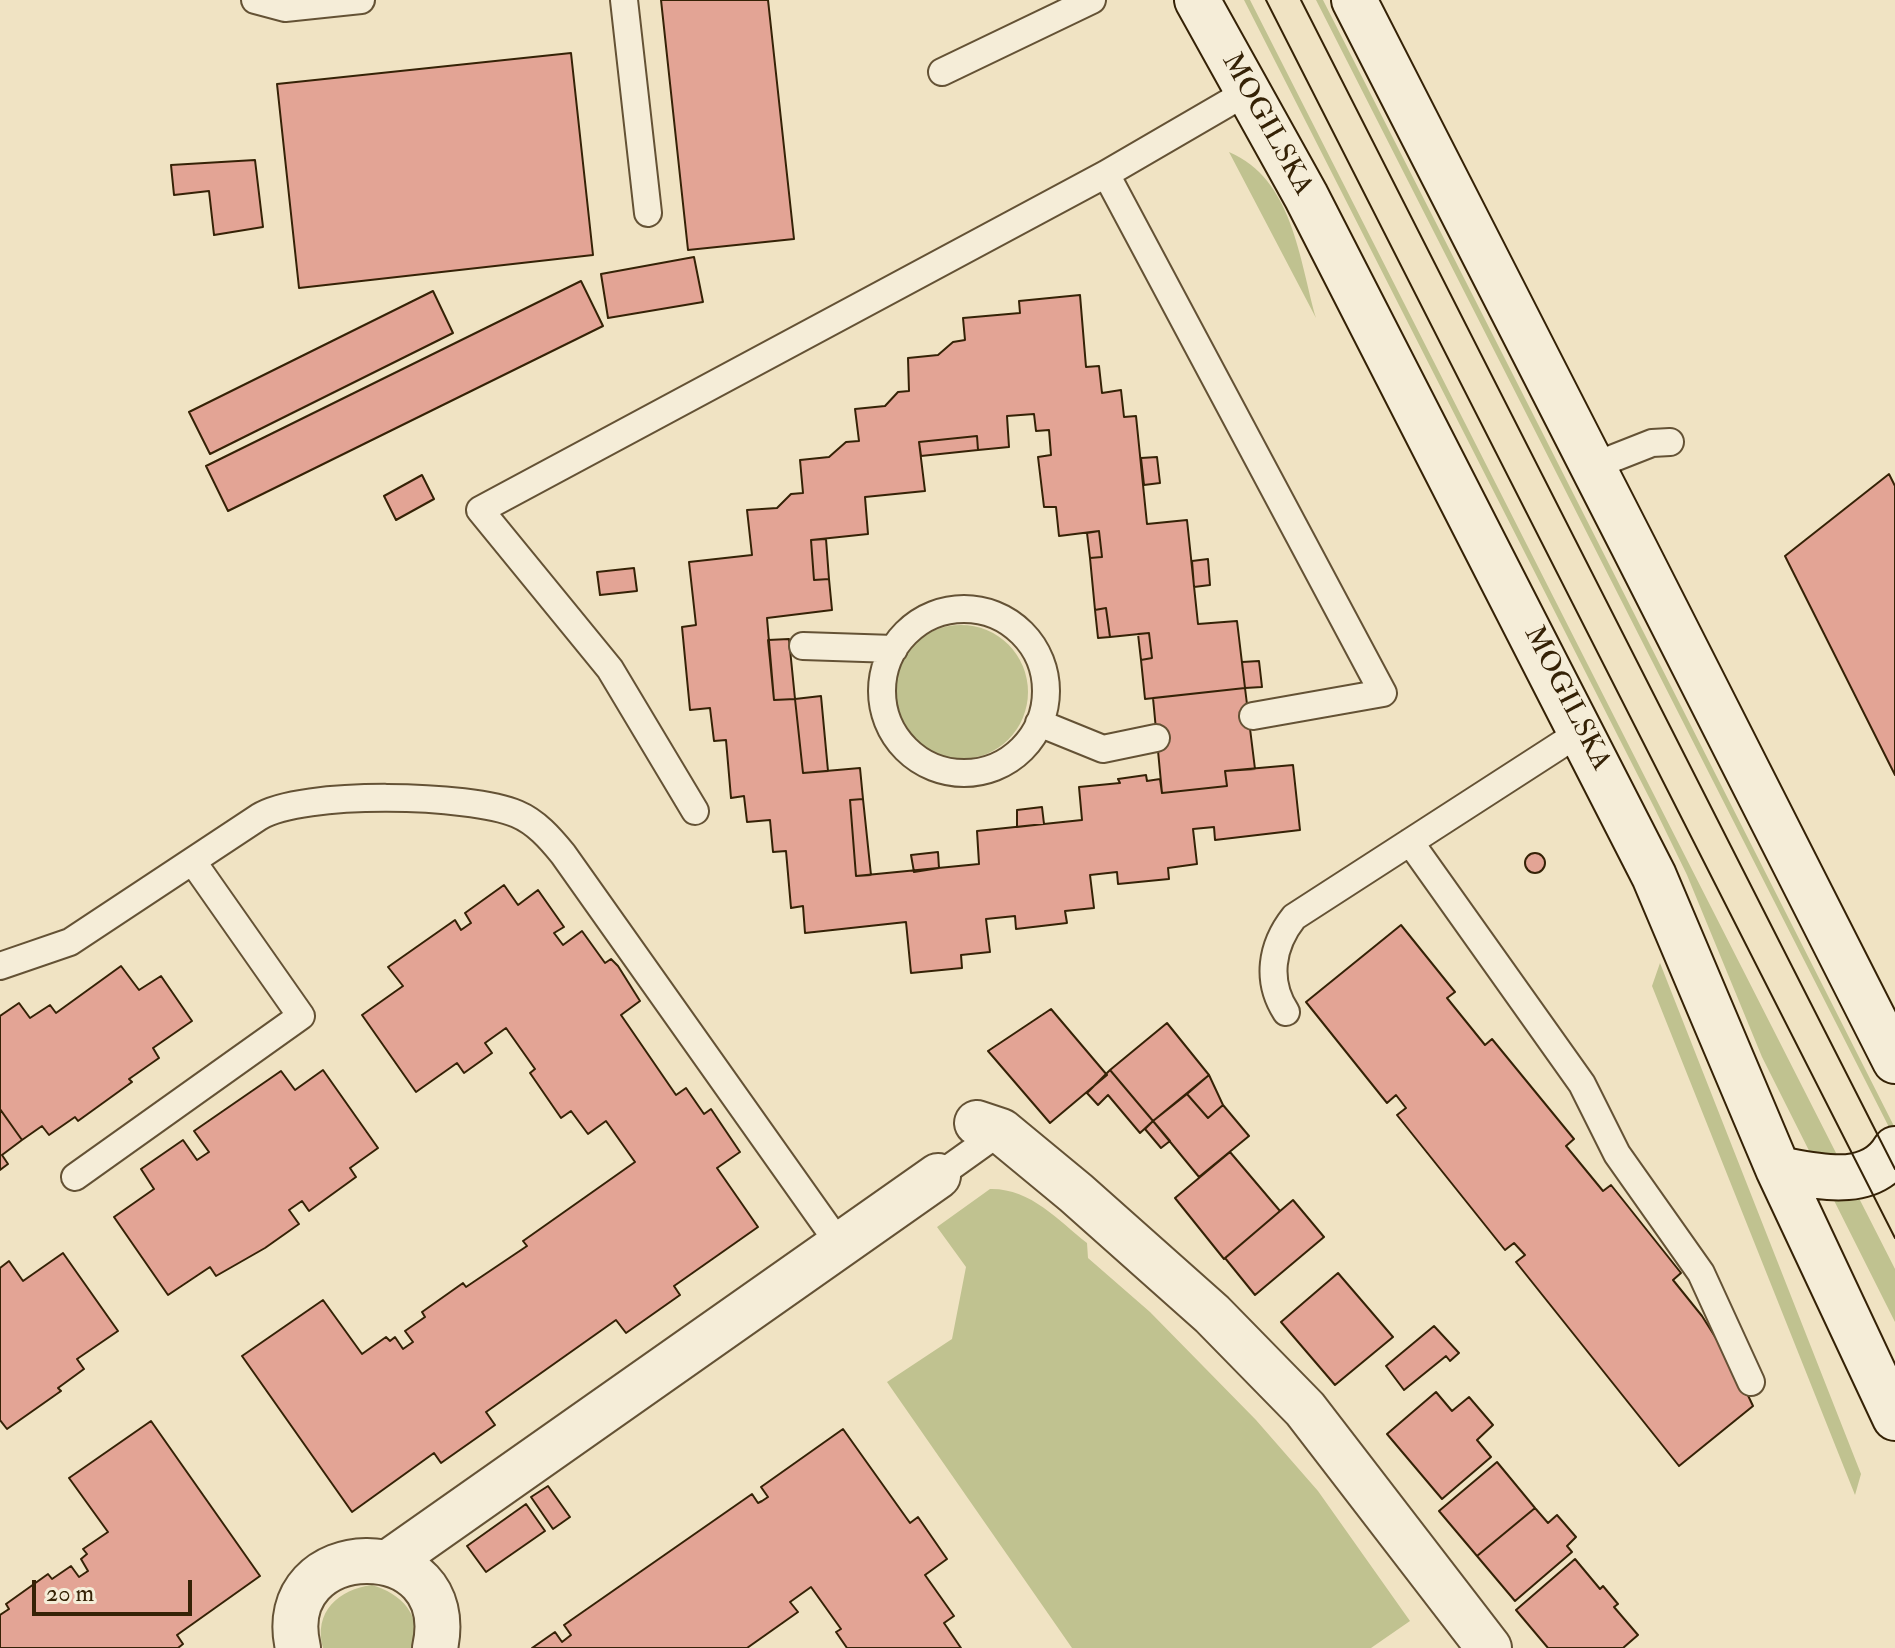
<!DOCTYPE html>
<html>
<head>
<meta charset="utf-8">
<style>
	body { margin:0 }
	#map { position:relative; width:1895px; height:1648px; overflow:hidden; background:#f0e3c3; font-family:"IM FELL Double Pica",serif }
	canvas { display:block }
	.scale { position:absolute; left:32px; top:1580px; width:160px; height:36px; box-sizing:border-box; border:4px solid #352206; border-top:0; padding-left:10px; font-size:24px; line-height:28px; white-space:nowrap; color:#352206; -webkit-text-stroke:6px #f5edd8; paint-order:stroke }
</style>
</head>
<body>
<div id="map">
<canvas width="1895" height="1648"></canvas>
<div class="scale">20 m</div>
</div>
<script>
const ctx = document.querySelector('canvas').getContext('2d');
ctx.lineJoin = 'round';
function fill(path, color) {
  ctx.fillStyle = color;
  ctx.fill(path, 'evenodd');
}
function strokePath(path, color, width, dash) {
  ctx.strokeStyle = color;
  ctx.lineWidth = width;
  ctx.lineCap = dash ? 'butt' : 'round';
  ctx.setLineDash(dash || []);
  ctx.stroke(path);
}
function label(font, color, halo, rows, align = 'center') {
  ctx.font = font + ' "IM FELL Double Pica",serif';
  ctx.lineWidth = 6;
  ctx.setLineDash([]);
  ctx.textBaseline = 'middle';
  ctx.strokeStyle = halo;
  ctx.fillStyle = color;
  for (const [text, x, y, turn = 0] of rows) {
    ctx.save();
    ctx.translate(x, y);
    ctx.rotate((+turn || 0) * Math.PI / 180);
    ctx.textAlign = isNaN(turn) ? turn : align;
    if (halo) ctx.strokeText(text, 0, 0);
    ctx.fillText(text, 0, 0);
    ctx.restore();
  }
}
const green = new Path2D(`
	M 1244,0 L 1250,0 L 1895,1269 L 1895,1322 L 1762,1057 L 1687,875 L 1654,807 Z
	M 1316,0 L 1323,0 L 1895,1128 L 1895,1139 Z
	M 1229,152 C 1293,179 1299,259 1316,318 Z
	M894 692a67 67 0 1 1 134 0a67 67 0 1 1-134 0Z
	M 1660,963 L 1861,1474 L 1855,1495 L 1652,986 Z
	M 990,1189 C 1030,1188 1058,1220 1087,1243 L 1088,1258 L 1150,1312 L 1256,1420 L 1318,1491 L 1410,1621 L 1371,1648 L 1072,1648 L 887,1382 L 952,1339 L 966,1267 L 937,1227 Z
	M 372,1585 C 400,1593 425,1616 411,1648 L 323,1648 C 313,1612 339,1589 372,1585 Z`);
const building = new Path2D(`
	M 661,0 L 768,0 L 794,239 L 688,250 Z
	M 571,53 L 593,255 L 299,288 L 277,84 Z
	M 255,160 L 263,227 L 214,235 L 209,191 L 174,195 L 171,165 Z
	M 694,257 L 703,302 L 608,318 L 601,274 Z
	M 581,281 L 603,326 L 228,511 L 206,466 Z
	M 433,291 L 453,333 L 210,454 L 189,412 Z
	M 1080,295 L 1086,367 L 1099,366 L 1102,393 L 1121,390 L 1124,417 L 1136,416 L 1147,524 L 1187,520 L 1198,624 L 1237,621 L 1245,688 L 1145,699 L 1141,660 L 1152,658 L 1149,633 L 1110,637 L 1106,608 L 1095,610 L 1090,558 L 1102,557 L 1099,531 L 1059,536 L 1056,507 L 1044,507 L 1038,457 L 1051,455 L 1049,430 L 1036,431 L 1034,414 L 1007,416 L 1009,447 L 978,450 L 977,436 L 919,442 L 925,491 L 865,497 L 868,534 L 811,540 L 814,580 L 829,579 L 832,610 L 767,618 L 774,700 L 795,699 L 803,773 L 860,768 L 863,799 L 850,800 L 856,876 L 979,864 L 977,831 L 1082,820 L 1079,787 L 1120,783 L 1118,779 L 1146,775 L 1147,781 L 1160,779 L 1162,793 L 1227,786 L 1225,771 L 1293,765 L 1300,830 L 1215,840 L 1214,827 L 1193,829 L 1197,864 L 1168,868 L 1169,879 L 1118,884 L 1117,872 L 1090,875 L 1094,908 L 1065,911 L 1067,923 L 1016,929 L 1015,916 L 986,919 L 990,952 L 961,955 L 962,968 L 911,973 L 906,922 L 805,933 L 803,906 L 791,908 L 786,851 L 773,852 L 770,820 L 747,822 L 744,796 L 731,798 L 726,740 L 714,741 L 710,708 L 690,710 L 682,627 L 696,625 L 689,562 L 752,555 L 747,510 L 777,508 L 791,494 L 803,493 L 800,460 L 829,457 L 846,442 L 859,441 L 855,409 L 885,406 L 898,392 L 909,391 L 908,358 L 938,355 L 953,342 L 965,340 L 963,318 L 1020,313 L 1019,301 Z
	M 977,436 L 978,450 L 921,456 L 919,442 Z
	M 1157,457 L 1160,483 L 1144,485 L 1141,458 Z
	M 1889,474 L 1895,486 L 1895,775 L 1785,556 Z
	M 422,475 L 434,499 L 396,520 L 384,496 Z
	M 1099,531 L 1102,557 L 1090,558 L 1087,533 Z
	M 826,539 L 829,579 L 814,580 L 811,540 Z
	M 1208,559 L 1210,585 L 1194,587 L 1192,561 Z
	M 634,568 L 637,591 L 600,595 L 597,572 Z
	M 1106,608 L 1110,637 L 1098,638 L 1095,610 Z
	M 1149,633 L 1152,658 L 1141,660 L 1138,634 Z
	M 789,639 L 795,699 L 774,700 L 768,640 Z
	M 1259,661 L 1262,687 L 1245,688 L 1242,662 Z
	M 1245,688 L 1255,769 L 1225,771 L 1227,786 L 1162,793 L 1153,698 Z
	M 821,696 L 828,771 L 803,773 L 795,699 Z
	M 863,799 L 871,875 L 856,876 L 850,800 Z
	M 1042,807 L 1044,824 L 1017,827 L 1017,810 Z
	M 938,852 L 939,868 L 914,872 L 911,855 Z
	M1525 863a10 10 0 1 1 20 0a10 10 0 1 1-20 0Z
	M 504,885 L 518,905 L 538,890 L 564,927 L 554,933 L 563,945 L 582,931 L 605,963 L 611,959 L 618,966 L 640,1001 L 621,1015 L 676,1095 L 686,1088 L 704,1114 L 711,1109 L 740,1152 L 717,1168 L 758,1227 L 674,1286 L 680,1295 L 626,1333 L 616,1320 L 486,1412 L 495,1425 L 441,1463 L 434,1453 L 352,1512 L 242,1356 L 323,1300 L 362,1354 L 386,1337 L 390,1341 L 395,1337 L 403,1349 L 413,1342 L 405,1331 L 425,1317 L 422,1312 L 463,1283 L 466,1287 L 527,1246 L 523,1241 L 635,1162 L 606,1121 L 588,1134 L 571,1111 L 561,1118 L 530,1073 L 535,1069 L 506,1028 L 485,1043 L 492,1053 L 464,1073 L 457,1063 L 416,1092 L 362,1015 L 403,986 L 388,967 L 455,920 L 461,930 L 471,923 L 465,913 Z
	M 1401,925 L 1455,992 L 1447,998 L 1485,1045 L 1492,1039 L 1574,1139 L 1566,1146 L 1603,1191 L 1611,1185 L 1681,1273 L 1673,1280 L 1702,1316 L 1736,1370 L 1753,1406 L 1679,1466 L 1516,1262 L 1525,1255 L 1514,1243 L 1505,1250 L 1397,1115 L 1406,1108 L 1396,1095 L 1387,1103 L 1306,1002 Z
	M 121,966 L 139,990 L 161,976 L 192,1021 L 153,1048 L 159,1058 L 129,1079 L 132,1082 L 78,1121 L 75,1117 L 49,1135 L 42,1126 L 22,1140 L 0,1109 L 0,1016 L 19,1003 L 30,1018 L 50,1005 L 56,1013 Z
	M 1051,1009 L 1107,1075 L 1050,1123 L 988,1051 Z
	M 1167,1023 L 1209,1075 L 1153,1121 L 1110,1070 Z
	M 323,1070 L 378,1148 L 350,1168 L 356,1177 L 309,1211 L 302,1201 L 289,1210 L 299,1224 L 265,1248 L 216,1276 L 210,1267 L 168,1295 L 114,1217 L 154,1189 L 141,1169 L 183,1140 L 197,1160 L 209,1152 L 194,1131 L 281,1071 L 295,1090 Z
	M 1110,1070 L 1153,1121 L 1140,1133 L 1108,1095 L 1098,1105 L 1087,1093 Z
	M 1209,1075 L 1223,1105 L 1208,1118 L 1187,1094 Z
	M 1187,1094 L 1208,1118 L 1223,1105 L 1249,1136 L 1199,1177 L 1153,1121 Z
	M 0,1109 L 22,1140 L 2,1155 L 8,1164 L 0,1170 Z
	M 1153,1121 L 1170,1141 L 1161,1148 L 1145,1129 Z
	M 1230,1152 L 1280,1211 L 1224,1259 L 1175,1198 Z
	M 1293,1200 L 1324,1237 L 1255,1295 L 1225,1258 Z
	M 63,1253 L 118,1331 L 77,1359 L 84,1369 L 58,1388 L 61,1391 L 7,1429 L 0,1420 L 0,1268 L 9,1261 L 23,1281 Z
	M 1338,1273 L 1393,1337 L 1335,1385 L 1281,1322 Z
	M 1434,1326 L 1459,1353 L 1450,1361 L 1446,1356 L 1404,1390 L 1386,1366 Z
	M 1436,1392 L 1452,1411 L 1469,1397 L 1493,1425 L 1477,1440 L 1491,1457 L 1442,1499 L 1387,1434 Z
	M 151,1421 L 260,1576 L 177,1635 L 183,1644 L 178,1648 L 0,1648 L 0,1615 L 9,1609 L 6,1604 L 48,1574 L 52,1579 L 71,1566 L 79,1577 L 88,1571 L 81,1559 L 87,1554 L 83,1549 L 108,1532 L 69,1478 Z
	M 843,1429 L 910,1523 L 918,1517 L 947,1559 L 925,1575 L 954,1616 L 944,1623 L 961,1648 L 847,1648 L 836,1632 L 841,1629 L 811,1587 L 790,1602 L 798,1612 L 747,1648 L 532,1648 L 555,1632 L 562,1642 L 571,1635 L 564,1625 L 752,1494 L 758,1503 L 762,1501 L 768,1497 L 761,1487 Z
	M 1497,1462 L 1535,1508 L 1477,1556 L 1439,1511 Z
	M 548,1486 L 570,1517 L 553,1529 L 531,1497 Z
	M 526,1504 L 545,1531 L 486,1572 L 467,1546 Z
	M 1535,1508 L 1548,1523 L 1557,1515 L 1576,1537 L 1567,1546 L 1572,1552 L 1515,1601 L 1477,1556 Z
	M 1575,1559 L 1600,1589 L 1603,1586 L 1618,1604 L 1614,1607 L 1638,1635 L 1623,1648 L 1548,1648 L 1516,1610 Z`);
const lane = new Path2D(`
	M 255,0 L 285,8 L 361,0
	M 624,0 L 648,213
	M 942,72 L 1092,0
	M 1106,174 L 1383,693 L 1253,716
	M 1591,467 L 1652,443 L 1670,442
	M882 691a82 82 0 1 1 164 0a82 82 0 1 1-164 0Z
	M 803,646 L 894,649
	M 1039,723 L 1103,749 L 1156,738
	M 695,811 L 610,669 L 480,510 L 1106,174 L 1247,92
	M 1410,842 L 1582,1084 L 1617,1154 L 1701,1273 L 1751,1382
	M 0,966 L 70,942 L 259,817 C 302,790 471,794 517,814 C 536,822 550,838 563,854 L 840,1245
	M 1286,1012 C 1266,981 1271,946 1294,917 L 1582,731
	M 938,1176 L 1001,1131
	M 75,1177 L 301,1016 L 193,862`);
const street = new Path2D(`
	M 977,1123 L 1001,1131 L 1076,1193 L 1212,1314 L 1305,1409 L 1489,1648
	M 389,1562 L 938,1176
	M 298,1648 C 271,1534 461,1530 435,1648`);
const secondary = new Path2D(`
	M 1197,0 L 1306,196 L 1654,876 L 1778,1169 L 1895,1418
	M 1354,0 C 1534,354 1717,706 1895,1061
	M 1778,1169 C 1816,1176 1871,1191 1895,1149`);
const tram = new Path2D(`
	M 1266,0 L 1895,1238
	M 1301,0 L 1895,1169`);
const streetNames = [
	["MOGILSKA",1266,125,61],
	["MOGILSKA",1566,699,63]
];
fill(green, '#c0c290');
fill(building, '#e3a495');
strokePath(building, '#352206', 2);
strokePath(lane, '#645235', 30);
strokePath(street, '#645235', 48);
strokePath(secondary, '#352206', 48);
strokePath(lane, '#f5edd8', 26);
strokePath(street, '#f5edd8', 44);
strokePath(secondary, '#f5edd8', 44);
strokePath(tram, '#352206', 2);
label('28px', '#352206', '#f5edd8', streetNames);
</script>
</body>
</html>
